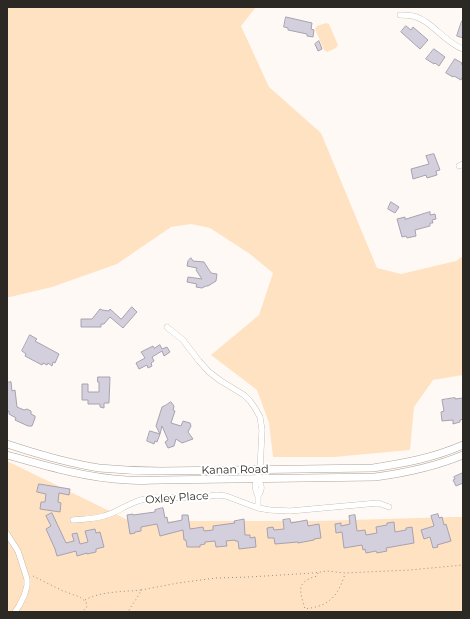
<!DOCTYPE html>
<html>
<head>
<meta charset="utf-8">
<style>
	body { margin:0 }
	#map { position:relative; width:470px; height:619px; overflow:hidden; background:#fef9f5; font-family:Montserrat,sans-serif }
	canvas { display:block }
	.frame { position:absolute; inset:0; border:8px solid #2c2824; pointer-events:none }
</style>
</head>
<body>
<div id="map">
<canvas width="470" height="619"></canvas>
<div class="frame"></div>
</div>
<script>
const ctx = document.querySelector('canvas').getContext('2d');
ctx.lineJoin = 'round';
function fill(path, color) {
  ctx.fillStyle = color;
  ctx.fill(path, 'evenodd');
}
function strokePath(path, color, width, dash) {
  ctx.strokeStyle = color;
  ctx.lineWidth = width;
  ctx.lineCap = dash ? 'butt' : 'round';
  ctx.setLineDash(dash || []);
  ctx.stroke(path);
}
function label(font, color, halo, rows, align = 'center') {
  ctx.font = font + ' Montserrat,sans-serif';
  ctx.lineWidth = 4;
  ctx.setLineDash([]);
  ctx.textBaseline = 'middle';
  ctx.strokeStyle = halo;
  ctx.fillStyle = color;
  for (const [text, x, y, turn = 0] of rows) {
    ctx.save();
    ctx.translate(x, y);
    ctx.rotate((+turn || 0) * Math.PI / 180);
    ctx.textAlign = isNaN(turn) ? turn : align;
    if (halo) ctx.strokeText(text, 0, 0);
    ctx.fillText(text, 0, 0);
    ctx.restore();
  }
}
const green = new Path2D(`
	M 7,7 L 256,7 L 241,26 L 269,87 L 321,133 L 377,268 L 401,274 L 456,261 L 463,256 L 463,375 L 433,380 L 414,407 L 410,450 L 334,457 L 273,457 L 269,423 L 257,390 L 211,355 L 259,315 L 273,273 L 250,254 L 210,228 L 191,224 L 171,227 L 117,264 L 52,287 L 10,297 L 7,297 Z
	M 326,23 L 329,24 L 338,45 L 336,48 L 327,52 L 324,50 L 315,29 L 317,26 Z
	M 7,461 L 130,521 L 317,521 L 452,517 L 463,517 L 463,612 L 7,612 Z`);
const building = new Path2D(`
	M 286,17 L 312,23 L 311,29 L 314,30 L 313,37 L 307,36 L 307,34 L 288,30 L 288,28 L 284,27 Z
	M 462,21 L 463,21 L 463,38 L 457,36 Z
	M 406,26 L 411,30 L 413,27 L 428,40 L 420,49 L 401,32 Z
	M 319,41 L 322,49 L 318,51 L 315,44 Z
	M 434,49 L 445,57 L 439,66 L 435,63 L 434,64 L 426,59 Z
	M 455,59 L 462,63 L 461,64 L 463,65 L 463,76 L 461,80 L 454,76 L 453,77 L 446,73 Z
	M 434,154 L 440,170 L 436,171 L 437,175 L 427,178 L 426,175 L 413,179 L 411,169 L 429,164 L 426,156 Z
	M 391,202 L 399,207 L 395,213 L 388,209 Z
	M 430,212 L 430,215 L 435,214 L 436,219 L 432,220 L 433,223 L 430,223 L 430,226 L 415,230 L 416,236 L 407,238 L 406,236 L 402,237 L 397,219 L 405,217 L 405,219 Z
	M 191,258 L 193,261 L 204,262 L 211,273 L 217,274 L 216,281 L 208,286 L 206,286 L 202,288 L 196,287 L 197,284 L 187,282 L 188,277 L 202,279 L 196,270 L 197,268 L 187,266 L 188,261 Z
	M 132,307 L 137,312 L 123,328 L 110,317 L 104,324 L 101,324 L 101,327 L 81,327 L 81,319 L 92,319 L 100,309 L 102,310 L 109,311 L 110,309 L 121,319 Z
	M 30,335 L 37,339 L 35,341 L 59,354 L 55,363 L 53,362 L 52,366 L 48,363 L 47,365 L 43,363 L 42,365 L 25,356 L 26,354 L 22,351 Z
	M 160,345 L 162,349 L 167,347 L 170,352 L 164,356 L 162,351 L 152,357 L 154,361 L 151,363 L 152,366 L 148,368 L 147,365 L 139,369 L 136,363 L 145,358 L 141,352 L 153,346 L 154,348 Z
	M 98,377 L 110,377 L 109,403 L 104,403 L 104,408 L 100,407 L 100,404 L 88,404 L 88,400 L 82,400 L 82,384 L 88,384 L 88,392 L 99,392 L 99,382 L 98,382 Z
	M 11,382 L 12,391 L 15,390 L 17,407 L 24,410 L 27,409 L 31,411 L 31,414 L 35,416 L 35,418 L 32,426 L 28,426 L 15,420 L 16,418 L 9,414 L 9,411 L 7,412 L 7,383 Z
	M 455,398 L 455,399 L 463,398 L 463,419 L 460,420 L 460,422 L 453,424 L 453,420 L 442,421 L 441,412 L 444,411 L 442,400 Z
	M 171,402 L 174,406 L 173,410 L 175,411 L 171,423 L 181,426 L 183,421 L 190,423 L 191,426 L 188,432 L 193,439 L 182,443 L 176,439 L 174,446 L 168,448 L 165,442 L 168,440 L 162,426 L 160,434 L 156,426 L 162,407 L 166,405 Z
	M 150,431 L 160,434 L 157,442 L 155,441 L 154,444 L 147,441 Z
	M 463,473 L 463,483 L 456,486 L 453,480 L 455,479 L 454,477 Z
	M 39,484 L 70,489 L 69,495 L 59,493 L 58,502 L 61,503 L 60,512 L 40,509 L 41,502 L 45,502 L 46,494 L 37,492 Z
	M 163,508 L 165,518 L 167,517 L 168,523 L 182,520 L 182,515 L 188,515 L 190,529 L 203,527 L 204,531 L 213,530 L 213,526 L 235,523 L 234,521 L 244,519 L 245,535 L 250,535 L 250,538 L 255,537 L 256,547 L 239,549 L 238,541 L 235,541 L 235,540 L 226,541 L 227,546 L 216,547 L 215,541 L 205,542 L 205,544 L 200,545 L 200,547 L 187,547 L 186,540 L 184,540 L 183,530 L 160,536 L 157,524 L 141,527 L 141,531 L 135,532 L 135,533 L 130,534 L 127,515 L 133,514 L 133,515 L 155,512 L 155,510 Z
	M 52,513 L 66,543 L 74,541 L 72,534 L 77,533 L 80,544 L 88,542 L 85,531 L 95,529 L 96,533 L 100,532 L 104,547 L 96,549 L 96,552 L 87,554 L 87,553 L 77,556 L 76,551 L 57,556 L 55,549 L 46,529 L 51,526 L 46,516 Z
	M 438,514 L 439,518 L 442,517 L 444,525 L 446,524 L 451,541 L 437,545 L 438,547 L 433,548 L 430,537 L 424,539 L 421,530 L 434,526 L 431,516 Z
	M 355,515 L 357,531 L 365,530 L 366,535 L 377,533 L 376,527 L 387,525 L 387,523 L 394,522 L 395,532 L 406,530 L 406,528 L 412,527 L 414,543 L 386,548 L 387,551 L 377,553 L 376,551 L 366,553 L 365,549 L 363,550 L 362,545 L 344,548 L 342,532 L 336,533 L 335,524 L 341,523 L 341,526 L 350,524 L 349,516 Z
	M 290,519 L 291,523 L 307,520 L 308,526 L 319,524 L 321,538 L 314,539 L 314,540 L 298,543 L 298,542 L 275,544 L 274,538 L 268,538 L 267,528 L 273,527 L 274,530 L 284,529 L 283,520 Z`);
const path = new Path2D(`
	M 318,573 L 317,576 C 295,582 300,591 305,609 C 311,608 318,607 324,604 C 336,598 341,586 345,574
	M 33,576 L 63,591 L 80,597 L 86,602 L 87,607 L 82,612
	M 141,590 L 178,583 L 216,578 L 249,577 L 313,573 L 327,571 L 345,573 L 410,570 L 463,565
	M 85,600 C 101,591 123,592 141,590 C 138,598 132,604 128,612`);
const minor = new Path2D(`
	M 400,15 C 404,15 408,15 413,16 C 431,20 444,42 463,49
	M 459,166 L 463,164
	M 167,327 L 183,340 L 199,361 L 209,372 L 221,381 L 244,395 L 250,401 L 255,408 L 260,417 L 262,430 L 260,470 L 255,485 L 256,491 L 258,496 L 258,508 L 270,510 L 290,511 L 378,503 L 389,507
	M 257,478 C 262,486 263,489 258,496
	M 73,520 C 84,519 94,519 104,516 C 115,513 123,507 133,503 C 138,500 145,499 151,498 L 205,497 L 216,495 L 226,496 L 258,508
	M 7,534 L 18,551 L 27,579 L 27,586 L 24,596 L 19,606 L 15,612`);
const major = new Path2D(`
	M 7,444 C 37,454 68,463 99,468 C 120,470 140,471 161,471 L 373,468 C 405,463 433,458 463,445
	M 7,455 C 46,466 86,478 127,480 C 139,481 150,480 161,480 L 375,477 C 405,473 434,467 463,455`);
const streetNames = [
	["Kanan Road",235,470,-1],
	["Oxley Place",177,498,-4]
];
fill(green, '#ffe2c2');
fill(building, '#d4cfdd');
strokePath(building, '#a7a2af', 1);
strokePath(minor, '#afa499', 6);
strokePath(major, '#afa499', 8);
strokePath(path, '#94908c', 1, [1, 3]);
strokePath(minor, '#fff', 5.5);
strokePath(major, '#fff', 7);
label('11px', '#2c2824', '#fff', streetNames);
</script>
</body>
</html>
